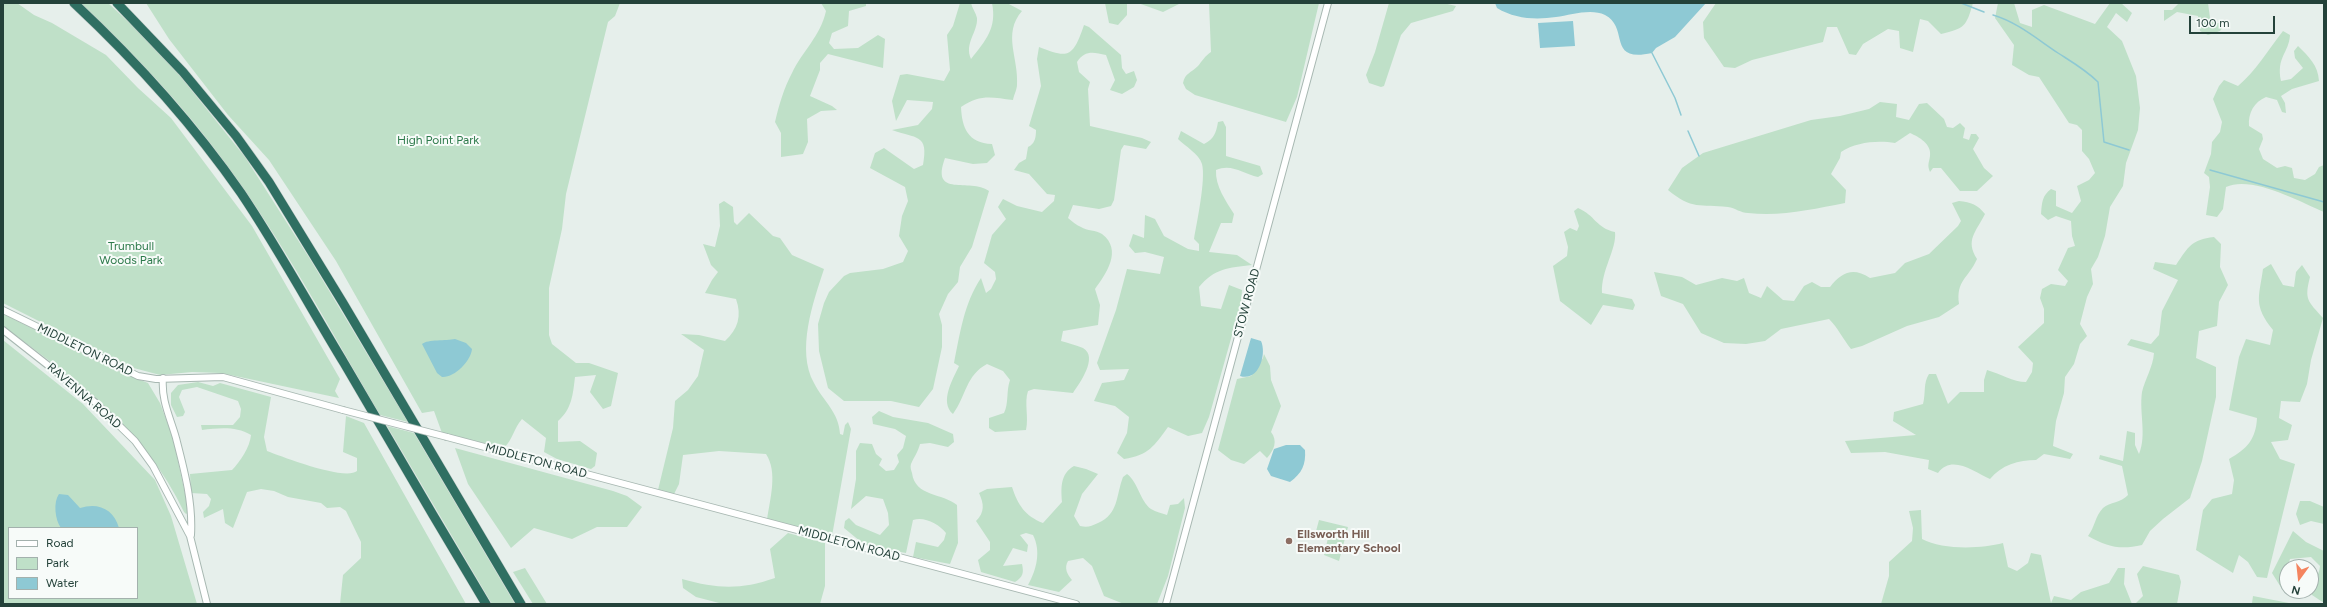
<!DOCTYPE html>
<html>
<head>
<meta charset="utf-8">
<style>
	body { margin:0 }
	#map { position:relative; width:2327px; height:607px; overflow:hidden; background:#e6efeb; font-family:Figtree,sans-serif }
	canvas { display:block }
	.frame { position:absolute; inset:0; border:4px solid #24423a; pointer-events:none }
	.legend { position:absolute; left:8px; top:527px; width:130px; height:72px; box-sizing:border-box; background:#f7fbf9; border:1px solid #a3b1ad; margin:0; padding:5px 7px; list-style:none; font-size:12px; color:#24423a }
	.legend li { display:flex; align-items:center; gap:8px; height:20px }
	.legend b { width:20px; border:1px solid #a3b1ad }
	.north { position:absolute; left:2279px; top:559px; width:40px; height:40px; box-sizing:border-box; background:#f7fbf9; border:1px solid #a3b1ad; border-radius:50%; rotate:195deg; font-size:11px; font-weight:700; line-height:16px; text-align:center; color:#24423a }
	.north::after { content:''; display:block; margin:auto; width:14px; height:18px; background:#f4845f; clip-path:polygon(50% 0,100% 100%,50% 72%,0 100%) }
	.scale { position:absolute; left:2189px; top:16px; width:86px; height:18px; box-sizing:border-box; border:2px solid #24423a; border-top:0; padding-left:5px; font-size:12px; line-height:14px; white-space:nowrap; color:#24423a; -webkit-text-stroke:3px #f7fbf9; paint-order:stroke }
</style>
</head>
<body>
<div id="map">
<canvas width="2327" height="607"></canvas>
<div class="frame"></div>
<ul class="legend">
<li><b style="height:5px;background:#fff"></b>Road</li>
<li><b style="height:11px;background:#bfe0c8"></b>Park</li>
<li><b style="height:11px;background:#8ec9d4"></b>Water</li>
</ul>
<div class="north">N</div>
<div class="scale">100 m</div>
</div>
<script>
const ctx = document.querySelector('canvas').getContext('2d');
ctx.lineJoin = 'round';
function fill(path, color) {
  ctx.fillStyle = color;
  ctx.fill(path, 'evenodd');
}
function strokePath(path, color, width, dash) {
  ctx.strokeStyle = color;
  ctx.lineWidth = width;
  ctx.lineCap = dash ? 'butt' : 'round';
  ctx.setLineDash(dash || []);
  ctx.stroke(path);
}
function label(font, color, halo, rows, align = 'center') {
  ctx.font = font + ' Figtree,sans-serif';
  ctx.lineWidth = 4;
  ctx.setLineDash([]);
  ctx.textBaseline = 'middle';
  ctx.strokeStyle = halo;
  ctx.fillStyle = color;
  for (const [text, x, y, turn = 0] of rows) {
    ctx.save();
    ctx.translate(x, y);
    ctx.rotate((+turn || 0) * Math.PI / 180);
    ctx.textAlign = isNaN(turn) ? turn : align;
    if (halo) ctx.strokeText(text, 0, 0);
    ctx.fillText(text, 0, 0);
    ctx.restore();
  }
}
const green = new Path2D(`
	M 3,3 L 17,3 L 34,15 L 52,23 L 106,55 L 138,88 L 171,118 L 252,226 L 340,379 L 335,391 L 339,398 L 221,373 L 192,372 L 160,375 L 130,367 L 3,303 Z
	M 79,3 L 108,3 L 134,27 L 177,72 L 245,157 L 310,259 L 408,422 L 380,415 C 331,331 284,243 226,164 C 183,105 133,52 79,3 Z
	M 146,3 L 620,3 L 615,16 L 608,22 L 566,194 L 562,229 L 549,288 L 549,335 L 552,344 L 576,363 L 589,363 L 618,373 L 611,406 L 603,409 L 590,392 L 596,375 L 575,377 C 573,394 572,409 558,421 L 558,442 L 580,441 L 597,453 L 595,466 L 591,469 L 557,459 L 544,452 L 546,438 L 522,419 C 514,428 513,439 504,448 L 442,433 L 434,411 L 422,413 L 336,261 L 269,160 L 228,115 L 169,39 Z
	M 821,3 L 866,3 L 866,6 L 849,11 L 848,26 L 832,33 L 829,43 L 834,49 L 858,48 L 878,35 L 885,39 L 883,68 L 828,54 L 820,63 L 820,70 L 810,96 L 832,106 L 837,110 L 821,111 L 807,119 L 808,142 L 803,154 L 781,157 L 781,133 L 775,122 C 779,105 784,88 792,73 C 803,50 820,37 826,11 Z
	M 960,3 L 971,3 C 972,8 976,13 977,18 C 978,32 964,43 971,59 C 986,40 997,28 992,3 L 1007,3 L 1022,11 C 1002,34 1019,58 1017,85 C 1017,89 1014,95 1013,100 C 991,97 980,94 961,107 C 962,128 968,143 992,144 L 995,155 L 987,163 L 973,164 L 945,158 C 930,199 970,177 989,191 L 972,247 L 960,267 L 958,282 L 948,294 L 939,314 L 942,325 L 942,347 L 933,389 L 919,407 L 891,401 L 844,401 L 828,388 L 819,351 L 818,324 L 824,303 L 829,292 L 844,276 L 850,273 L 883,269 L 903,262 L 908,251 L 899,236 L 902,216 L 908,201 L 905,187 L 870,168 L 875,153 L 884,148 L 914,169 L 923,165 C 929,133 916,139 892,130 L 918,125 L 932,109 L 933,102 L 907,100 L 896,121 L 892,101 L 900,75 L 907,74 L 944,81 L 950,70 L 947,35 L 953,26 Z
	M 1105,3 L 1127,3 L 1127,15 L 1118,25 L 1109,23 Z
	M 1138,3 L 1181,3 L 1163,12 Z
	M 1209,3 L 1319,3 L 1297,97 L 1286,122 L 1195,95 L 1186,89 L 1183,83 C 1185,73 1191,73 1198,66 C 1202,61 1205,56 1211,52 Z
	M 1389,3 L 1443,3 L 1456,6 L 1453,11 L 1411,23 L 1401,35 L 1384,86 L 1381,87 L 1369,83 L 1366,75 L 1375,52 Z
	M 1716,3 L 1973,3 C 1966,27 1965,28 1941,34 L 1928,21 L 1920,19 L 1913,52 L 1900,48 L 1899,31 L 1888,29 L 1863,44 L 1856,55 L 1849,54 L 1837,27 L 1827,27 L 1823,42 L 1752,60 L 1735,68 L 1724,67 L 1704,38 L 1703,22 Z
	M 1998,3 L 2014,3 L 2020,23 L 2032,27 L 2032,10 L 2044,5 L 2095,24 L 2110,3 L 2121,3 L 2132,13 L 2127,22 L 2116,13 L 2107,27 L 2122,41 L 2136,76 L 2140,108 L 2138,130 L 2126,163 L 2123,186 L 2110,207 L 2105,236 L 2098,257 L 2091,269 L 2093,284 L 2087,297 L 2080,324 L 2087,336 L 2080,344 L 2074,364 L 2065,377 L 2064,393 L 2056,421 L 2053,446 L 2073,454 L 2070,459 L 2044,454 L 2036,460 C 2019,460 2001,465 1990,479 C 1974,472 1952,454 1938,473 L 1928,469 L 1929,460 L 1885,452 L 1851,453 L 1845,441 L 1916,435 L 1893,421 L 1894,412 L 1923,404 C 1926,393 1923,383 1929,374 L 1936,374 L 1948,404 L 1960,392 L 1984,392 L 1984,380 L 1987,370 C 2001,374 2013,382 2026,382 L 2032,372 L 2033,363 L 2018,347 L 2044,323 L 2044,309 L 2040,298 L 2042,289 L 2051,284 L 2065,286 L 2068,281 L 2058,270 L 2068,248 L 2075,246 L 2072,236 L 2071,221 L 2056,216 L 2048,220 L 2041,214 C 2042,202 2042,196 2051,189 L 2056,191 L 2056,206 L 2072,213 L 2081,201 L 2077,186 L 2089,180 L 2095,173 L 2089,159 L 2082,151 L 2082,130 L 2077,125 L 2069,123 L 2039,77 L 2029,75 L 2012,65 L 2014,45 L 1995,18 Z
	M 2179,3 L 2208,3 L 2210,18 L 2217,23 L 2226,23 L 2220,31 L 2208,35 L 2200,31 L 2198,16 L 2177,12 L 2164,21 L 2164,10 L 2172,10 Z
	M 1084,25 L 1089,27 L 1121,55 L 1122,68 L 1126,74 L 1134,71 L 1137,80 L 1134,87 L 1122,94 L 1110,90 L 1115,80 L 1106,55 C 1093,52 1085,50 1077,62 L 1079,72 L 1090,82 L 1088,89 L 1090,126 L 1142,138 L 1151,142 L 1146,149 L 1124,145 L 1121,150 L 1114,200 L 1111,206 L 1099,209 L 1073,205 L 1068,218 C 1072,221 1076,225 1081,227 C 1087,231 1096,230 1102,234 C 1123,250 1106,274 1095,289 L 1100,305 L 1098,325 L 1063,331 L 1061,341 C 1068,343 1076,345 1083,348 C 1099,357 1079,384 1073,393 L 1034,389 L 1028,391 C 1024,403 1029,417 1026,430 L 995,432 L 989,428 L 989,418 L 1004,413 C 1009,403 1006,391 1010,380 L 1003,371 L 987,364 C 966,375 966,396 953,414 C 939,402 953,379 959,366 L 954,363 C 960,334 964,303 981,278 L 986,293 L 991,289 L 996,279 L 995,272 L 984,263 L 992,235 L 1006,219 L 998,207 L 1003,199 L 1017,206 L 1042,212 L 1054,201 L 1055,195 L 1047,194 L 1029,174 L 1014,170 L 1019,163 L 1026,159 L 1028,147 C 1035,144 1036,137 1036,130 L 1029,126 L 1041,86 L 1037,59 L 1039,47 C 1069,59 1073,57 1084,25 Z
	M 2283,31 L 2290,35 C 2289,53 2276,57 2281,81 L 2291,79 L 2303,68 L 2295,58 L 2294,51 L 2298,46 C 2309,57 2318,65 2319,81 L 2292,89 L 2281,96 L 2285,103 L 2286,113 L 2282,112 L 2277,100 L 2266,97 C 2254,102 2248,113 2249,126 L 2262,134 L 2263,139 L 2259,149 L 2263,159 L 2277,168 L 2285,166 L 2292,168 L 2294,178 L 2305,180 L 2315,174 L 2319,167 L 2324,165 L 2324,212 C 2299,201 2251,175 2226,187 L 2223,209 L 2217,217 L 2206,215 L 2210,187 L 2209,177 L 2204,173 L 2211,154 L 2212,142 L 2220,132 L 2222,122 L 2213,99 L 2219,86 L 2224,80 L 2238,86 C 2256,71 2268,50 2283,31 Z
	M 1880,102 L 1897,104 L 1896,117 L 1909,120 L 1919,104 L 1927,103 L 1944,119 L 1947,127 L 1953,128 L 1960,123 L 1965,128 L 1963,138 L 1969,140 L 1971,134 L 1976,134 L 1979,138 L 1973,149 L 1984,168 L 1993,176 L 1977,191 L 1960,191 L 1941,168 L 1933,168 L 1930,172 C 1927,165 1929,163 1930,156 C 1932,144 1919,137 1910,133 L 1895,143 C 1878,140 1856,142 1841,152 L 1840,158 L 1831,174 L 1846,190 L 1845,203 C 1813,209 1781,217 1748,213 C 1741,213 1735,208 1728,207 C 1700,204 1692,210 1668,190 L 1682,168 L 1703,153 L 1811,120 L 1840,116 L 1869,109 Z
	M 1223,121 L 1226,127 L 1226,156 L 1260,166 L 1263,174 L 1258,177 C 1243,174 1232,163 1216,170 C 1215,186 1226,201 1234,214 L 1232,223 L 1221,223 L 1209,252 L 1237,255 L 1252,265 C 1228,268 1215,268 1199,287 L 1201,306 L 1221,309 L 1229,285 L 1242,290 L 1241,303 L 1209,417 L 1202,433 L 1188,436 L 1168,427 C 1154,446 1149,455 1124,459 L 1117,453 L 1127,433 L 1129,417 L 1115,406 L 1094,401 L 1102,383 L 1124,380 L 1129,369 L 1100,370 L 1097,363 L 1116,310 L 1127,269 L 1160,274 L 1164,257 L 1145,252 L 1135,253 L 1129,246 L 1133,234 L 1144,238 L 1145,215 L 1155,219 L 1164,236 L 1188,249 L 1199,251 L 1199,244 L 1194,239 C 1197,222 1206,179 1202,164 C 1199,154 1185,146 1178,139 L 1181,131 L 1204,144 C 1214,139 1216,133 1218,122 Z
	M 724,201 L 733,207 L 734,222 L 737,225 L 749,213 L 773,236 L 780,238 L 792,255 L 824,269 C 813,303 796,350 814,383 C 823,401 839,412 840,434 L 843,435 L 845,425 L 848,422 L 851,429 L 832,536 L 767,520 C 770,499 778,472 766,454 L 719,451 L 683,455 L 679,484 L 674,494 L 658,490 L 673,428 L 675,401 L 688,390 L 698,376 L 704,350 L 681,334 L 699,335 L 725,341 C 738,329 742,316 736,299 L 705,293 L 712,280 L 718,272 L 711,265 L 703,244 L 715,247 L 720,226 L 719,204 Z
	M 1959,201 C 1971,202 1978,205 1985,214 C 1976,232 1965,240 1977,259 C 1968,279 1956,280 1959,304 L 1939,317 L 1907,326 L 1862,346 L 1851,349 C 1843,339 1838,328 1829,319 L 1781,329 L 1765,341 L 1746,344 L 1724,343 L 1701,333 L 1683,304 L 1661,296 L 1654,272 L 1682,277 L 1696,285 L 1722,278 L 1737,281 L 1744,278 L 1749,293 L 1761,298 L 1767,286 L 1783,300 L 1794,301 L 1804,286 L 1812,282 L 1821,287 L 1830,287 C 1842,272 1853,267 1870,278 L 1895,273 L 1905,263 L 1929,254 L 1958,226 L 1961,221 L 1952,203 Z
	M 1578,208 C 1595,215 1596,228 1615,232 C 1617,249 1601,270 1602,293 L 1632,299 L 1635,305 L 1633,310 L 1603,305 L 1591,325 L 1560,301 L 1553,266 L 1567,256 L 1568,247 L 1564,232 L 1570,228 L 1577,231 L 1579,226 L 1574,211 Z
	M 2214,237 L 2221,244 L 2220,267 L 2228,285 L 2219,302 L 2217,326 L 2199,331 L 2196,358 L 2216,367 L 2216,397 L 2202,461 L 2190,498 L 2163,519 L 2150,531 L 2142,545 C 2120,550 2108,547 2088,536 C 2095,527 2095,516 2103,508 C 2110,502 2121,503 2128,495 L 2122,466 L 2099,459 L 2100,455 L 2123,461 L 2127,431 L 2135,433 L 2135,445 L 2139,454 C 2147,435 2139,413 2142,392 C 2145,379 2153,367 2154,353 L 2127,345 L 2131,339 L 2151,344 L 2159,335 L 2162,311 L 2178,280 L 2153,269 L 2155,262 L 2176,265 C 2189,246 2191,240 2214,237 Z
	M 2271,264 L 2283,285 L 2294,287 L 2296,272 L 2302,265 L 2310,277 C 2304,300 2308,301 2323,318 L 2311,360 L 2307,384 L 2300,402 L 2281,401 L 2279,418 L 2292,425 L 2288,440 L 2271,442 L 2280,459 L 2295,464 L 2267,578 L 2257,577 L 2248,562 L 2239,555 L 2233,573 L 2196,550 L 2203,510 L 2212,499 L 2232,494 L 2234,480 L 2229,459 C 2247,449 2256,439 2257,418 L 2229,410 L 2239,357 L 2246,339 L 2270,345 L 2273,330 C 2253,305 2259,298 2263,269 Z
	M 3,314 L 118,371 L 148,383 L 160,403 L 173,438 L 189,512 L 186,514 L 184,512 C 145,429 74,379 3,326 Z
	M 3,340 L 83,404 L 155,480 L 171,516 L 197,604 L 3,604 ZM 9,528 L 137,528 L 137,598 L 9,598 Z
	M 1264,354 L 1270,366 L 1271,380 L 1281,406 L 1271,432 C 1278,441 1274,450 1267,458 L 1260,451 L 1244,464 L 1231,460 L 1218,450 L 1237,379 L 1251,376 L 1263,358 Z
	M 198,382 L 213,386 L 220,383 L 271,397 L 264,437 L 267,451 C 283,457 345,481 357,471 L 357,458 L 343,452 L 346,416 L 364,423 L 466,604 L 340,604 L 343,575 L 361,558 L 361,542 L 346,511 L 340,507 L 327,508 L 321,503 L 288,497 L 274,491 L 261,489 L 247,492 L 233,528 L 225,523 L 223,509 L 204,518 L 203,512 L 209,506 L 211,499 L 207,494 L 191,493 L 190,474 L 232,470 C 240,462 250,447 251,435 C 236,426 219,428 202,430 L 201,425 L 233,425 L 240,417 L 241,409 L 238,401 L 197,387 L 182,390 L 179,397 L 185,412 L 183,416 L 177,417 L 171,405 L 171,393 L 178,385 Z
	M 879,411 L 893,417 L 928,423 L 953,434 L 954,442 L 948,447 L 930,443 L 920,444 C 918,452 914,457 911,464 C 910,467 911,470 912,473 C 915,497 943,493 957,505 L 958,543 L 950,564 L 913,557 L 916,542 L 938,547 L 944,540 L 946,533 C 939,524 924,516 913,520 L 906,553 L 866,546 L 844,528 L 845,521 L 849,518 L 856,525 L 880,535 L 889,525 L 888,513 L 883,499 L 866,496 L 851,509 L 856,479 L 856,451 L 860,443 L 872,444 L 876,454 L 882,459 L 879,465 L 886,471 L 894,470 L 899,462 L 897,455 L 903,448 L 906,436 L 895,429 L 873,424 L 872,417 Z
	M 387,426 L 414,433 L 515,604 L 492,604 Z
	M 455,448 L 613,491 L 627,496 L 642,507 L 627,527 L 597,527 L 572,539 L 534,528 L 511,548 L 468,484 Z
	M 1074,466 L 1086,469 L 1098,474 L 1082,494 L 1074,516 L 1080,526 C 1088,528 1091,526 1098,523 C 1119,514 1116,495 1123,477 L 1127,474 C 1138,482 1140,501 1151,509 C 1156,512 1162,513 1167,515 L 1170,505 L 1178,504 L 1184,498 L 1185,508 L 1168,576 L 1157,604 L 1124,604 L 1104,596 L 1092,566 L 1083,558 L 1068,561 C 1064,568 1067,574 1072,580 L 1059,592 L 1028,585 C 1037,569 1041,551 1033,535 L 1026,533 L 1020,535 L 1028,545 L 1027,552 L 1013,548 L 1003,566 L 1022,564 C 1024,573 1023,577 1015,582 L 981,572 L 978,560 L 990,550 L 990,542 L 976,521 C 985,512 984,504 979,493 L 987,489 L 1012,487 C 1018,505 1025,516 1043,523 L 1062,502 C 1061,488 1060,474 1074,466 Z
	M 2300,501 L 2310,501 L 2324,507 L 2324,524 L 2311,521 L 2300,525 L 2296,514 Z
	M 1921,510 L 1922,539 C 1942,550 1981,549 2003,543 L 2008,567 L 2017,571 L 2028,563 L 2031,553 L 2041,555 L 2051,603 L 2054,596 L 2071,600 L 2081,592 L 2109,583 L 2118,568 L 2125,568 L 2124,584 L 2132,604 L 1881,604 L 1889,576 L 1889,562 L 1912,541 L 1913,528 L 1909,511 Z
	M 1319,520 L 1348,527 L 1339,561 L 1324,555 L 1328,538 L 1315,535 Z
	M 2293,531 L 2306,542 L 2324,551 L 2324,603 L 2312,595 C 2310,584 2319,578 2320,566 L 2311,557 L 2290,559 L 2285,576 L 2287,588 L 2282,589 L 2272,573 Z
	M 788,533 L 825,543 L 825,586 L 820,604 L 723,604 L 696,597 L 683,588 L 682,579 C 718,589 740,590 775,578 L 770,549 Z
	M 2143,566 L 2179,575 L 2181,582 L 2177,604 L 2135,604 L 2143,596 L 2137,574 Z
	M 525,568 L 547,604 L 533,604 L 513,572 Z
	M 2253,596 L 2294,604 L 2254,604 L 2252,603 Z`);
const water = new Path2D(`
	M 1495,3 L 1706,3 L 1675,37 L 1656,48 L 1652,53 C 1606,63 1630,28 1605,15 C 1591,8 1571,15 1556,17 C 1536,20 1515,19 1497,8 Z
	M 1573,21 L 1575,46 L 1540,48 L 1538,23 Z
	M 1251,338 L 1261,341 C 1267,354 1259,382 1240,376 Z
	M 455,339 L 466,343 L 472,349 C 471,361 454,378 442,377 L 437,373 L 422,344 C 428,339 446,341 455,339 Z
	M 1286,445 L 1300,445 L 1305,450 C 1306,465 1302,473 1290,482 L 1271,476 L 1267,469 L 1274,449 Z
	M 59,494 L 68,495 L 80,508 C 98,502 114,509 119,528 L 61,528 C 55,520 53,502 59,494 Z`);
const stream = new Path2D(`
	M 1961,3 L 1984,12
	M 1993,15 C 2017,22 2037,39 2058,53 C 2072,62 2086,70 2098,82 L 2104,142 L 2129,150
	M 1652,53 L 1675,98 L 1681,115
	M 1688,131 L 1699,156
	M 2210,170 L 2324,202`);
const minor = new Path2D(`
	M 3,310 L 138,376 L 156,379 L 223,377 L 343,410
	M 3,330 L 96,403 L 135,441 L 153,466 L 190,536 L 207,604
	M 163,378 C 161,400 170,417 176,438 C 184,469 193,502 191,535
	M 447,437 L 1076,604
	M 1166,604 L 1328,3`);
const highway = new Path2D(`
	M 74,3 C 136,61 193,124 241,193 C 278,248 310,307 344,363 C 391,444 438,524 486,604
	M 117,3 L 183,72 L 236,136 L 269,182 L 343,303 L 521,604`);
const minorBridge = new Path2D(`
	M 343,410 L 447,437`);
const markers = [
	[1289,541,4,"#8d6e63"]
];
const parkNames = [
	["High Point Park",438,140],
	["Trumbull",131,246],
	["Woods Park",131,260]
];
const streetNames = [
	["STOW ROAD",1247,303,-75],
	["MIDDLETON ROAD",85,350,26],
	["RAVENNA ROAD",84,396,41],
	["MIDDLETON ROAD",536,461,15],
	["MIDDLETON ROAD",849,544,15]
];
const educationNames = [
	["Ellsworth Hill",1297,534],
	["Elementary School",1297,548]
];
fill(green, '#bfe0c8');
fill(water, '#8ec9d4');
strokePath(stream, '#8ec9d4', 1.5);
strokePath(minor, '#a8b8b2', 8);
strokePath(highway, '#c2cac8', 10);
strokePath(minor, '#fff', 6);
strokePath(highway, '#2f6f62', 9);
strokePath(minorBridge, '#a8b8b2', 8, []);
strokePath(minorBridge, '#fff', 6);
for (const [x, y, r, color] of markers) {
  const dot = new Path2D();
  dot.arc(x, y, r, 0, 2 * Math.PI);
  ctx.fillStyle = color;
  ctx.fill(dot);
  strokePath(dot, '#f7fbf9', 1.5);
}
label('12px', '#2d7a4b', '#f7fbf9', parkNames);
label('12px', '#24423a', '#f7fbf9', streetNames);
label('bold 12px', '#785e54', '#f7fbf9', educationNames, 'left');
</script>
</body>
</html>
